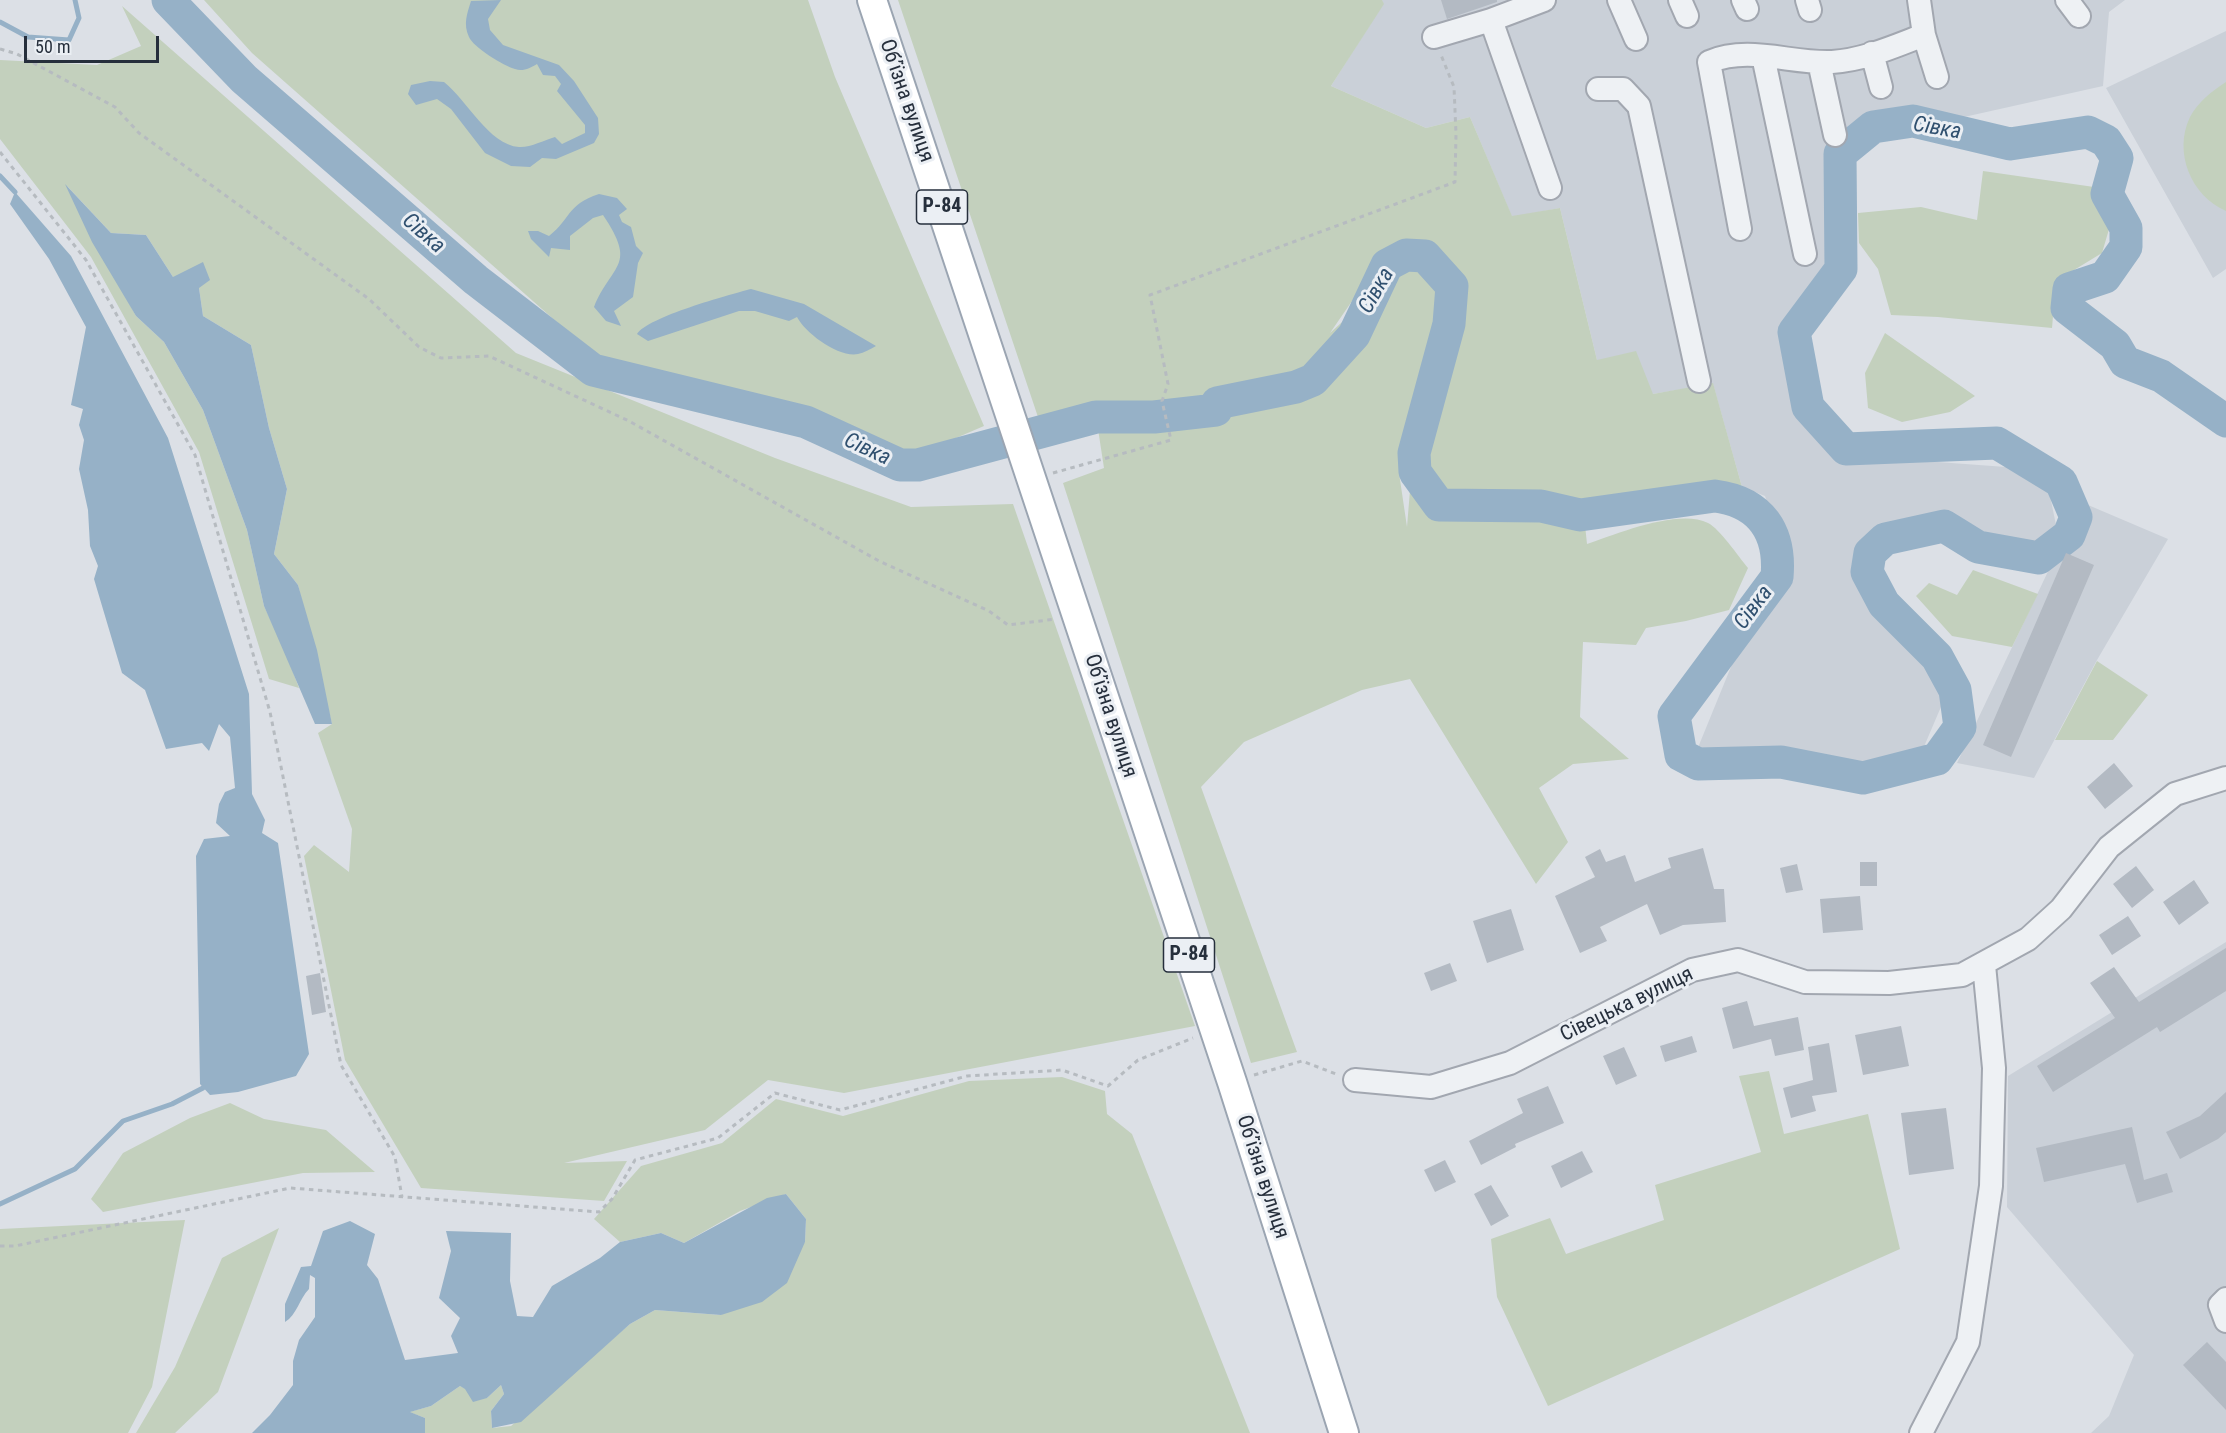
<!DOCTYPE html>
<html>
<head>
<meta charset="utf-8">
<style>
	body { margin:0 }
	#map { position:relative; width:2226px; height:1433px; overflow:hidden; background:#dce0e6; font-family:"Roboto Condensed",sans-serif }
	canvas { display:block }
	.scale { position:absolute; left:24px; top:36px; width:135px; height:27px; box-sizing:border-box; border:3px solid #262f3c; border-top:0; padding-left:8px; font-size:18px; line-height:21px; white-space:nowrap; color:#262f3c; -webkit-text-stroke:4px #ebeff4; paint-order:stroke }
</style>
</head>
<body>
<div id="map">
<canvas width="2226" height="1433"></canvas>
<div class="scale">50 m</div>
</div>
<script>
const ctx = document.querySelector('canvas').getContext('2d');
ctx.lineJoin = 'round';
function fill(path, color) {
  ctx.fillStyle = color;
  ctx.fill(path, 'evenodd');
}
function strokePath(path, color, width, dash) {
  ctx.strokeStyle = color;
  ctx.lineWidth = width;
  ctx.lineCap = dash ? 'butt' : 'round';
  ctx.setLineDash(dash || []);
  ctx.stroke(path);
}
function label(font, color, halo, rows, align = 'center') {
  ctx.font = font + ' "Roboto Condensed",sans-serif';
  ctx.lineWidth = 6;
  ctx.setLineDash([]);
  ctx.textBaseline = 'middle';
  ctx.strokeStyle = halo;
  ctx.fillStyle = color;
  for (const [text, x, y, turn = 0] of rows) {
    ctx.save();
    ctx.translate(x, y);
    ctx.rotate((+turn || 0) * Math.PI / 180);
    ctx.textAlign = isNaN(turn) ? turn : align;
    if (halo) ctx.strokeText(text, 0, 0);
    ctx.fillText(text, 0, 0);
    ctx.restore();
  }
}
const built = new Path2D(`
	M 1382,0 L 2125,0 L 2109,12 L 2103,86 L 1964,117 L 1905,112 L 1853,132 L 1835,160 L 1834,267 L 1794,314 L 1789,326 L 1802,408 L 1820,436 L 1842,455 L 2006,467 L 2048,486 L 2056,525 L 2036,544 L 1976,530 L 1917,521 L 1886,531 L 1863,554 L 1865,580 L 1881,612 L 1931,663 L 1949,688 L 1920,756 L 1866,768 L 1783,754 L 1697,750 L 1746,630 L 1784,577 L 1787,559 L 1765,496 L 1742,487 L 1713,384 L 1653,394 L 1597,360 L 1560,208 L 1512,217 L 1470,117 L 1426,128 L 1331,86 L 1383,4 Z
	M 2226,31 L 2226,269 L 2213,278 L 2106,88 Z
	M 2081,502 L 2168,539 L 2097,660 L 2034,778 L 1957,763 Z
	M 2226,942 L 2226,1433 L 2091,1433 L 2109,1416 L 2134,1355 L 2007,1207 L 2008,1076 Z`);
const green = new Path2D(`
	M 204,0 L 808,0 L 835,77 L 984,426 L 921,453 L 904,451 L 812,410 L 602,362 L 252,53 Z
	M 898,0 L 1382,0 L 1384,4 L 1331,86 L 1426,128 L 1470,117 L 1512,216 L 1560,208 L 1597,360 L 1636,351 L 1653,394 L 1713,383 L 1742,487 L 1583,506 L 1543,499 L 1443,497 L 1425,465 L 1462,289 L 1433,247 L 1381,259 L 1330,333 L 1394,275 L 1419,268 L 1442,288 L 1399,473 L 1407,527 L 1410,490 L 1432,510 L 1542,514 L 1585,525 L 1587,544 C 1616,534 1679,508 1708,523 C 1720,529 1738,556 1748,568 L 1729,610 L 1686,621 L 1646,628 L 1636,645 L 1583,642 L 1580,717 L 1629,759 L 1573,764 L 1539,788 L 1568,842 L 1536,884 L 1410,679 L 1362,690 L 1244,742 L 1201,787 L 1297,1052 L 1251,1063 L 1063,483 L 1104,468 L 1098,429 L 1181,422 L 1181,404 L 1097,408 L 1039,420 Z
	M 122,6 L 516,353 L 775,458 L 911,507 L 1013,504 L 1195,1026 L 844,1093 L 768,1080 L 705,1130 L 564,1163 L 627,1161 L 604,1201 L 421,1188 L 345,1060 L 304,856 L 314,845 L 349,872 L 352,829 L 318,733 L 332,724 L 298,585 L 274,554 L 287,489 L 269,428 L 251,345 L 203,316 L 199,288 L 173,277 L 146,235 L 111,233 L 67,186 L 136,316 L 164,342 L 203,410 L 247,530 L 264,606 L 284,648 L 299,688 L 269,679 L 199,452 L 91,257 L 0,139 L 0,60 L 97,65 L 141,46 Z
	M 2226,82 L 2226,211 C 2191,196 2173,152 2190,117 C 2198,102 2212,91 2226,82 Z
	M 1983,171 L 2101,188 L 2112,219 L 2102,253 L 2056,281 L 2052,328 L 1938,317 L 1891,315 L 1878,269 L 1859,243 L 1858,213 L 1921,207 L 1977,220 Z
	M 1885,333 L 1975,396 L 1950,412 L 1902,422 L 1868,408 L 1865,373 Z
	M 1973,570 L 2038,594 L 2012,647 L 1952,636 L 1916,596 L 1929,583 L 1957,595 Z
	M 2097,661 L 2148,695 L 2113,740 L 2055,740 Z
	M 1769,1071 L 1784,1134 L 1868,1114 L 1900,1249 L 1548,1406 L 1497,1297 L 1491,1239 L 1550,1218 L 1566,1254 L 1664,1220 L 1655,1185 L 1761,1152 L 1739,1076 Z
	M 1062,1077 L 1105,1091 L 1107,1114 L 1132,1134 L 1250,1433 L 425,1433 L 425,1418 L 409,1412 L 431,1406 L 460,1386 L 487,1398 L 501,1385 L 504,1394 L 491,1411 L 492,1428 L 511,1426 L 630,1324 L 655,1310 L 721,1315 L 805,1242 L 806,1219 L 786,1194 L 740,1211 L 684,1243 L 661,1233 L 620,1242 L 594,1219 L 641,1166 L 722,1143 L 776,1099 L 843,1116 L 969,1081 Z
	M 230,1103 L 264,1119 L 326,1130 L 375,1172 L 303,1173 L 103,1212 L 91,1199 L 123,1153 L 190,1118 Z
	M 185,1220 L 152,1387 L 128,1433 L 0,1433 L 0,1229 Z
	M 279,1228 L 218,1392 L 175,1433 L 136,1433 L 175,1367 L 222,1258 Z`);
const water = new Path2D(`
	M 501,0 L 488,19 L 490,30 L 503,45 L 559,65 L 574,81 L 598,118 L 599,134 L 594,143 L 556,159 L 542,158 L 530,167 L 511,166 L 485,153 L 451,109 L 437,99 L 416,105 L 408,94 L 411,85 L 430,81 L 444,82 C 467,100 489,145 519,147 C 529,148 545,140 555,137 L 562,144 L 585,133 L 585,125 L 557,91 L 561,84 L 555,76 L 543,75 L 537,64 C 530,68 523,72 515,69 C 504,66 473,47 469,37 C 463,24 467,14 471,1 Z
	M 65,184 L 111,233 L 146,235 L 173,277 L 203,262 L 210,280 L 199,288 L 203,316 L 251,345 L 269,428 L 287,489 L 274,554 L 298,585 L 317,650 L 332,724 L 315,724 L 264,606 L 247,530 L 203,410 L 164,342 L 136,316 L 92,242 Z
	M 15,192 L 71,256 L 168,438 L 249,694 L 252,794 L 265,820 L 262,833 L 278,843 L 309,1054 L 296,1076 L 238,1092 L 210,1095 L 200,1084 L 196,856 L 204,839 L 230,836 L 216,823 L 219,804 L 225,792 L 235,788 L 230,737 L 219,724 L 209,751 L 202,743 L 166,749 L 145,690 L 122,673 L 94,579 L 98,566 L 90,546 L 88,510 L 79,469 L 84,440 L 79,425 L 83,409 L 71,405 L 86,327 L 49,259 L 10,204 Z
	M 599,194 L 617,198 L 627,209 L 619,215 L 622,222 L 631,227 L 636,246 L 643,253 L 638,263 L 633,297 L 614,311 L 621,326 L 606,321 L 594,307 C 612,263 638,267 603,215 L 593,218 L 570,236 L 570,250 L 551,248 L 549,257 L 531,239 L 528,231 L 538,231 L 549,236 C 571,219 566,205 599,194 Z
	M 751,289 L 804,304 L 876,346 C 870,349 864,353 858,354 C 839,358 805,333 797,317 L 789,321 L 755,311 L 739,311 L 648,341 L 637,334 C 648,317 728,295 751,289 Z
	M 786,1194 L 806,1219 L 805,1242 L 787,1283 L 762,1302 L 721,1315 L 655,1310 L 630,1324 L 521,1422 L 492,1428 L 491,1411 L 504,1394 L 501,1385 L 487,1398 L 473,1402 L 465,1389 L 460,1386 L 431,1406 L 410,1412 L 425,1418 L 425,1433 L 252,1433 L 270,1415 L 293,1385 L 293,1361 L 299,1340 L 315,1317 L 315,1278 L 310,1275 L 309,1289 C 299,1299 297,1315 285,1322 L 285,1304 L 301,1267 L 311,1266 L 323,1231 L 350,1221 L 375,1234 L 367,1265 L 378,1279 L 405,1360 L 458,1353 L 451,1336 L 460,1318 L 439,1298 L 451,1251 L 446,1231 L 511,1233 L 510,1281 L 517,1316 L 533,1317 L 552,1286 L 600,1258 L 620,1242 L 661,1233 L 684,1243 L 767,1198 Z`);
const stream = new Path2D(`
	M 0,22 L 28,37 L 69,40 L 79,18 L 75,0
	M 0,176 L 15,192
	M 0,1204 L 75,1169 L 123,1121 L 172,1104 L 203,1088`);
const river = new Path2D(`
	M 168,0 L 244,79 L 476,280 L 593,370 L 806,422 L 900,465 L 918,465 L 1096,417 L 1154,417 L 1216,410 L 1217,403 L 1296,387 L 1313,380 L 1354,335 L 1387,265 L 1406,255 L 1425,256 L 1452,286 L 1449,324 L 1414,453 L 1415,472 L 1439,505 L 1541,506 L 1580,515 L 1715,496 C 1761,502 1781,532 1777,577 L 1674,716 L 1681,755 L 1698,764 L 1781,762 L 1863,778 L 1937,759 L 1960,727 L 1955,690 L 1937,657 L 1884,604 L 1867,572 L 1870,553 L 1885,539 L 1944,526 L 1978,547 L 2039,558 L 2069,535 L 2076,517 L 2061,482 L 1997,443 L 1846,449 L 1808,407 L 1794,332 L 1841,269 L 1840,154 L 1873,127 L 1913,121 L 2010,144 L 2088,132 L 2106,141 L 2117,158 L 2107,194 L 2126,228 L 2126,247 L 2105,277 L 2069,289 L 2067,308 L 2115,345 L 2125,362 L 2161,376 L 2226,421`);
const building = new Path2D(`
	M 1441,0 L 1497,0 L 1497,2 L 1447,19 Z
	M 2066,553 L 2094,565 L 2011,757 L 1983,745 Z
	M 2114,763 L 2133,786 L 2105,809 L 2087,787 Z
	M 1703,848 L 1714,889 L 1724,889 L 1726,922 L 1683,925 L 1660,935 L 1647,904 L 1600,927 L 1607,941 L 1580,953 L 1555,896 L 1595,877 L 1585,857 L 1600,849 L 1606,862 L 1625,855 L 1635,882 L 1671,868 L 1668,858 Z
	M 1860,862 L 1877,862 L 1877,886 L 1860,886 Z
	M 1797,864 L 1803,890 L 1786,893 L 1780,868 Z
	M 2136,866 L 2154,890 L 2132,908 L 2113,884 Z
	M 2194,880 L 2209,903 L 2179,925 L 2163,902 Z
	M 1860,896 L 1863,930 L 1823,933 L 1820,899 Z
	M 1511,909 L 1524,950 L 1487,963 L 1473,921 Z
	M 2128,916 L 2141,936 L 2112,955 L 2099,935 Z
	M 2226,948 L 2226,991 L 2160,1032 L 2157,1027 L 2053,1092 L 2037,1066 L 2115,1018 L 2090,983 L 2114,967 L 2139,1002 Z
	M 1450,963 L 1457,981 L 1431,991 L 1424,973 Z
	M 320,973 L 326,1012 L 312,1015 L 306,976 Z
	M 1747,1001 L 1754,1026 L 1798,1017 L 1804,1050 L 1775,1056 L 1771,1039 L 1733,1049 L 1722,1008 Z
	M 1901,1026 L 1909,1066 L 1863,1075 L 1855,1035 Z
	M 1692,1036 L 1697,1052 L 1665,1062 L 1660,1046 Z
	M 1829,1043 L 1837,1092 L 1812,1096 L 1816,1111 L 1791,1118 L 1783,1088 L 1813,1080 L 1808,1047 Z
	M 1624,1047 L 1637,1076 L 1616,1085 L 1603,1056 Z
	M 1548,1086 L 1564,1123 L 1515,1144 L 1516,1147 L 1481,1165 L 1469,1141 L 1523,1113 L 1517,1099 Z
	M 2226,1092 L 2226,1132 L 2218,1139 L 2180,1159 L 2166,1132 L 2200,1116 Z
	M 1946,1108 L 1954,1169 L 1909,1175 L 1901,1113 Z
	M 2132,1127 L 2144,1180 L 2167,1173 L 2173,1192 L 2137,1203 L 2125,1164 L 2044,1182 L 2036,1148 Z
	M 1582,1151 L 1593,1172 L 1561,1188 L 1551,1166 Z
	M 1445,1160 L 1456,1182 L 1435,1192 L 1424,1170 Z
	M 1491,1185 L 1509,1216 L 1491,1226 L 1474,1194 Z
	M 2207,1342 L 2226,1362 L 2226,1410 L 2183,1365 Z`);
const path = new Path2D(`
	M 0,49 L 17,54 L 115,107 L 139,133 L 369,299 L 419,347 L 441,358 L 489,356 L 629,421 L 879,561 L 989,611 L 1008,625 L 1056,619
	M 0,152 L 86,260 L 195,455 L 270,712 L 341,1065 L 395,1157 L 402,1197
	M 1053,473 L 1171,440 L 1162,401 L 1168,384 L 1150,295 L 1455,182 L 1456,134 L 1454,87 L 1441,55
	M 1254,1075 L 1302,1061 L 1336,1074
	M 0,1246 L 15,1246 L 290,1188 L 599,1212 L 612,1199 L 635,1160 L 718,1138 L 775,1093 L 840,1110 L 967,1076 L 1062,1070 L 1108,1086 L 1138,1060 L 1193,1038`);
const minor = new Path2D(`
	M 1544,0 L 1491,20 L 1550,188
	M 1619,0 L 1636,39
	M 1680,0 L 1687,16
	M 1743,0 L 1747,9
	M 1807,0 L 1810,10
	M 1919,0 L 1924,35 L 1937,77
	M 2067,0 L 2079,16
	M 1434,37 L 1491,20
	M 1872,53 L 1881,87
	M 1763,56 L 1805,254
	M 1819,62 L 1835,135
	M 1598,89 L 1623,89 L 1639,106 L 1699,381
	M 1740,229 L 1709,62 C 1749,45 1791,64 1832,62 C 1864,60 1895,46 1924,35
	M 1355,1080 L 1431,1087 L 1510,1063 L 1692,970 L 1738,960 L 1805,982 L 1889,983 L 1962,975 L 2028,939 L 2061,909 L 2109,847 L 2175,794 L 2226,778
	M 2226,1299 L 2220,1305 L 2226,1321
	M 1921,1433 L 1968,1342 L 1991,1186 L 1994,1068 L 1984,965`);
const major = new Path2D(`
	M 872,0 L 1232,1082 L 1344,1433`);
const shields = [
	[942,207,51],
	[1189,955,51]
];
const shieldNames = [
	["Р-84",942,207],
	["Р-84",1189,955]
];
const streetNames = [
	["Обʼїзна вулиця",906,101,71],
	["Обʼїзна вулиця",1110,716,72],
	["Сівецька вулиця",1627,1005,-26],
	["Обʼїзна вулиця",1262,1177,72]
];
const waterNames = [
	["Сівка",1937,129,10],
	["Сівка",423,234,41],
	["Сівка",1377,291,-60],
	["Сівка",867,450,25],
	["Сівка",1754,608,-53]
];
fill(built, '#cad0d8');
fill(green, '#c3d0bd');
fill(water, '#96b1c7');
strokePath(stream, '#96b1c7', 5);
strokePath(river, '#96b1c7', 33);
fill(building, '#b3bac3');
strokePath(minor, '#a2a7b0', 26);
strokePath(major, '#9ba5b2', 32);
strokePath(path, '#b6bbc0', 3, [4.5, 4.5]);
strokePath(minor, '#eef1f4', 22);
strokePath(major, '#fff', 28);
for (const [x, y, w] of shields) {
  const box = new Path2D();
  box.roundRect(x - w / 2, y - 17, w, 34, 4.5);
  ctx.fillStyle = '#ebeff4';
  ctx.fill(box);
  strokePath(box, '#262f3c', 1.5);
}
label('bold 20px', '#262f3c', null, shieldNames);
label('21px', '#262f3c', '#ebeff4', streetNames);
label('italic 22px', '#30506f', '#ebeff4', waterNames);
</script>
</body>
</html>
